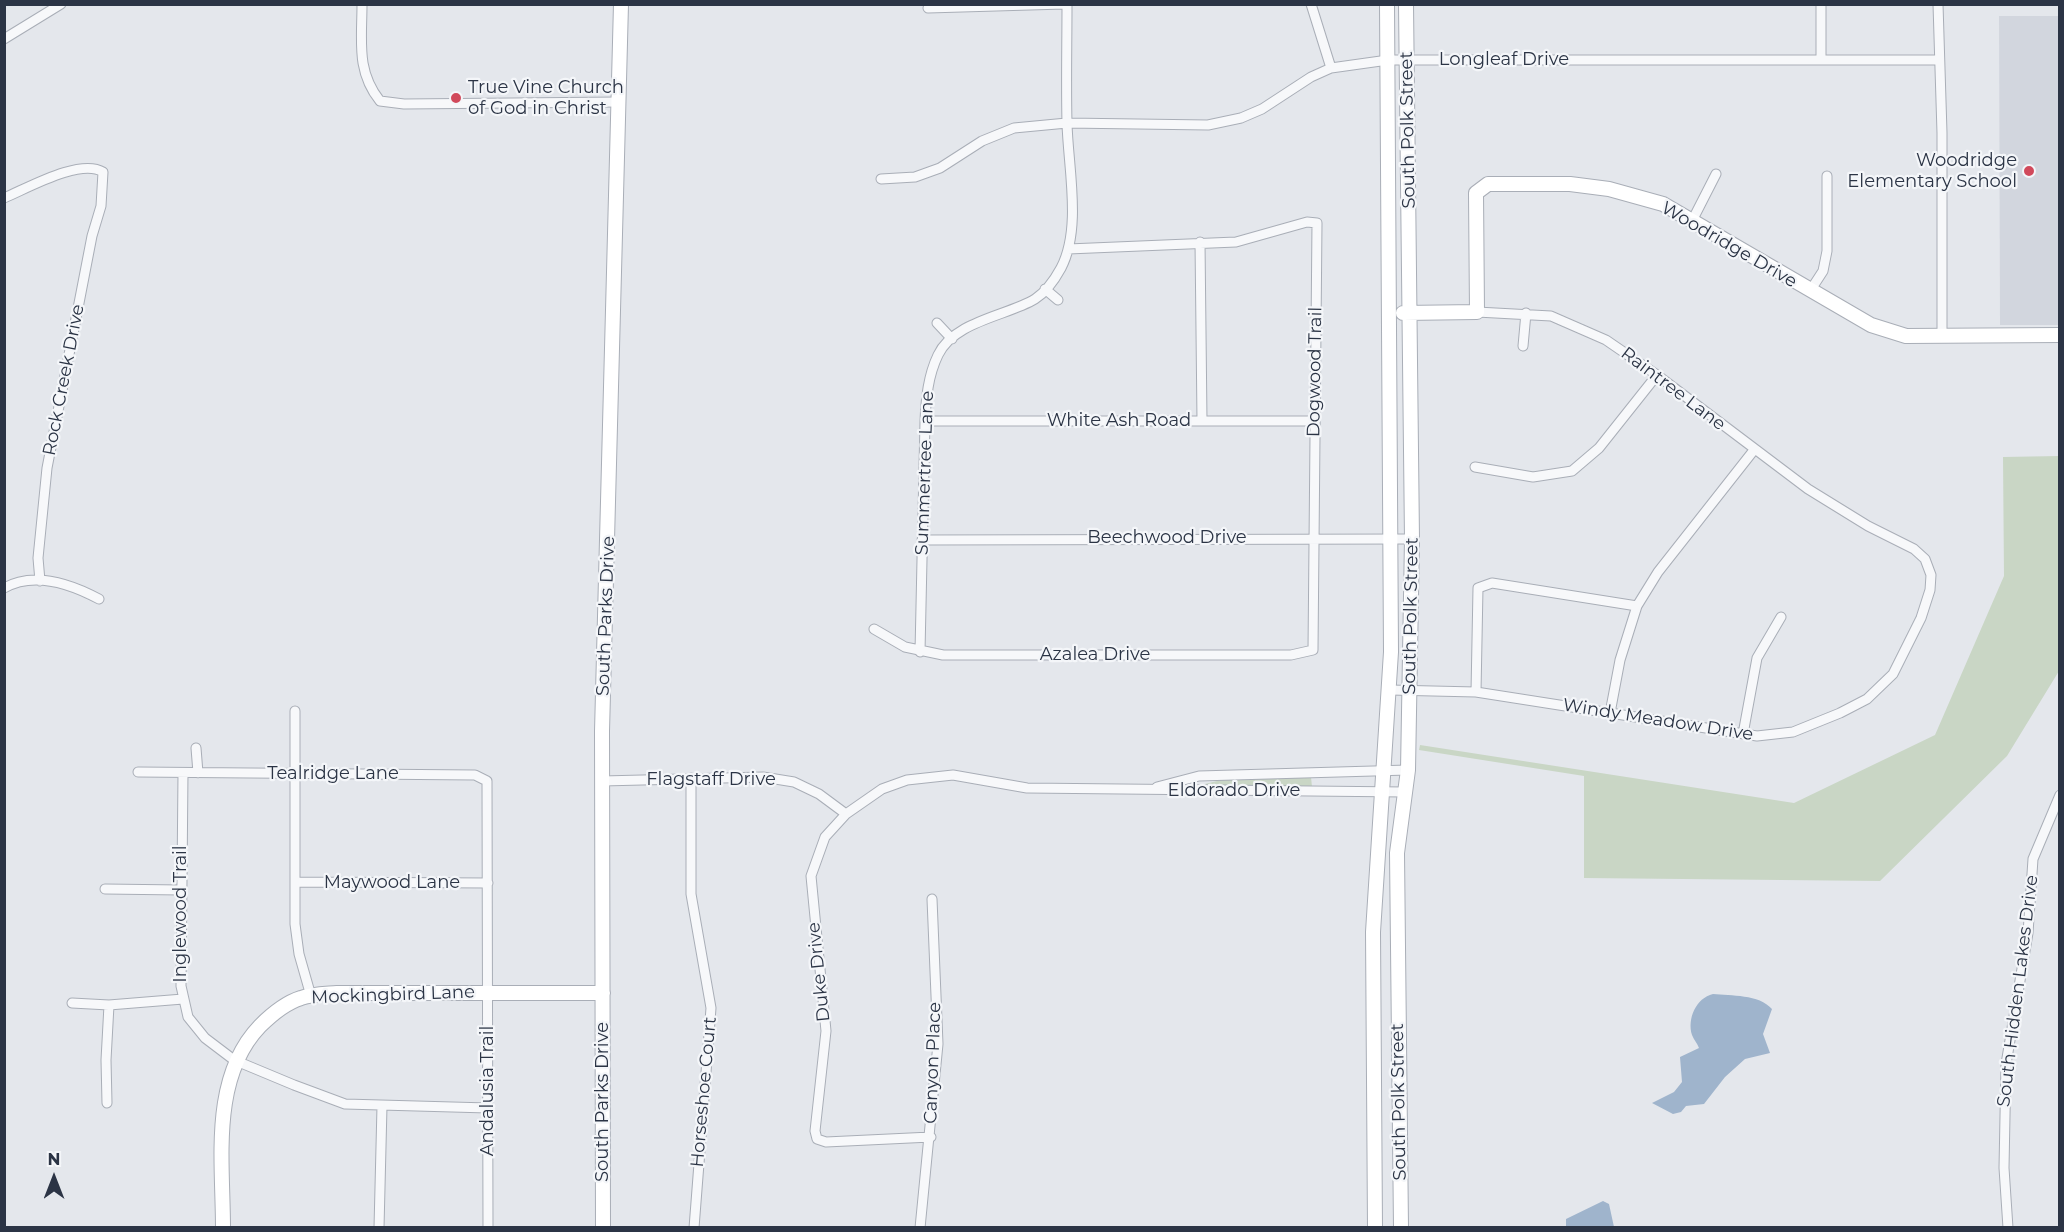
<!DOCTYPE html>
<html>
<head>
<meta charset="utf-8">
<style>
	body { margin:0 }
	#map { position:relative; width:2064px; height:1232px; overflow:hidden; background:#e4e7ec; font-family:Montserrat,sans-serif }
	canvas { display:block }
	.frame { position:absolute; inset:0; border:6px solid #2b3445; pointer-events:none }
	.north { position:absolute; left:24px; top:1148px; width:60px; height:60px; -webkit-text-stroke:4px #f4f6f9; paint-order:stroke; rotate:0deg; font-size:16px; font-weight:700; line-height:24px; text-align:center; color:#2b3445 }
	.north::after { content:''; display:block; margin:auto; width:21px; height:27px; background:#2b3445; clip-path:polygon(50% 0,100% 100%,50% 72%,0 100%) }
</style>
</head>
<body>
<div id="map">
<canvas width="2064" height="1232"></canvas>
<div class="frame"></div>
<div class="north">N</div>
</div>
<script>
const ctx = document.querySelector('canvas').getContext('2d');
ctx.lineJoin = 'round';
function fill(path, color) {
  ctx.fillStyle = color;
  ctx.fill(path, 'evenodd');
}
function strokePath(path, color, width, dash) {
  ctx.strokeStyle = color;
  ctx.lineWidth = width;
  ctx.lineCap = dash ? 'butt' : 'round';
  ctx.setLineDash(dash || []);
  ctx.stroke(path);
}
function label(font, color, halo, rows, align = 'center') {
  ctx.font = font + ' Montserrat,sans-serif';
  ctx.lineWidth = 4.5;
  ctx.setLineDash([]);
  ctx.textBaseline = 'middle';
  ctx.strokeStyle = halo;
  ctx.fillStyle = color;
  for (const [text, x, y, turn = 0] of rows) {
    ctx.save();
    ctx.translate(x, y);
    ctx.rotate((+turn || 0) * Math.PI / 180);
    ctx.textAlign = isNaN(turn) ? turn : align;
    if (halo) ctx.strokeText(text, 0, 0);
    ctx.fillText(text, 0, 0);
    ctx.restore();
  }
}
const built = new Path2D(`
	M 1999,16 L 2059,16 L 2059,325 L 2000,325 Z`);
const green = new Path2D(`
	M 2059,456 L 2059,671 L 2007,756 L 1880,881 L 1584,878 L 1584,776 L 1419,750 L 1420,745 L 1794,803 L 1935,735 L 2004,576 L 2003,457 Z
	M 1311,777 L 1312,787 L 1197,786 L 1229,778 Z`);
const water = new Path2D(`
	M 1713,994 C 1731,996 1759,994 1772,1009 L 1763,1034 L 1770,1053 L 1745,1059 L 1725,1077 L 1704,1104 L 1686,1106 L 1681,1112 L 1673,1114 L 1652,1103 L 1674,1092 L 1682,1082 L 1680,1057 L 1699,1048 C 1697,1043 1694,1040 1692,1035 C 1687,1019 1696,998 1713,994 Z
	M 1603,1201 L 1609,1204 L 1614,1227 L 1566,1227 L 1566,1219 Z`);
const street = new Path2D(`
	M 362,4 C 362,41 356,71 380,101 L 404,104 L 619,102
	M 1311,4 L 1331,68
	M 1821,4 L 1821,59
	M 1938,4 L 1942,133 L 1942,337
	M 928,8 L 1064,4
	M 4,39 L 61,4
	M 881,179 L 915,177 L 940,168 L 982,141 L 1014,128 L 1067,123 L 1208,125 L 1241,118 L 1262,109 L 1311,77 L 1331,68 L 1388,60 L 1938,60
	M 4,198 C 28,188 80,158 103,172 L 101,206 L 92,236 L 47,468 L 38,558 L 40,581
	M 1693,219 L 1716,174
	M 1200,242 L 1202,421
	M 1045,289 L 1058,300
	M 1810,291 L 1823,271 L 1827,251 L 1827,176
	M 937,323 L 952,339
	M 1523,346 L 1526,313
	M 925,421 L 1314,421
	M 1475,467 L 1533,477 L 1572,471 L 1599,448 L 1657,375
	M 922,540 L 1412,539
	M 4,588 C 34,571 71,584 99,599
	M 874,629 L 905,647 L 943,655 L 1291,655 L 1313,650 L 1317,223 L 1307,222 L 1236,242 L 1068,249
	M 920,652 L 925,421 C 926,398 928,376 938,355 C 954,321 1007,316 1035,299 C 1046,292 1055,279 1061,268 C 1082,228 1068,167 1067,123 C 1066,84 1067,44 1067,4
	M 1390,690 L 1476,692 L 1757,736 L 1793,732 L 1840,713 L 1867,699 L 1893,674 L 1921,618 L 1930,590 L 1931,575 L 1925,559 L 1914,549 L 1868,526 L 1808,489 L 1657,375 L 1606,340 L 1551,316 L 1477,312
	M 1476,692 L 1478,588 L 1492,583 L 1637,606
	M 295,711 L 295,924 L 299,954 L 311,996
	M 1610,713 L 1620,660 L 1637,606 L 1658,572 L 1754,450
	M 1743,734 L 1757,658 L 1781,617
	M 196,748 L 198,773
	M 138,772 L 475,775 L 487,781 L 488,1228
	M 183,773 L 181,986 L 188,1017 L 205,1038 L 234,1060 L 294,1085 L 345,1104 L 488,1108
	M 691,778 L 691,894 L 711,1008 L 694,1228
	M 602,781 L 763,777 L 794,782 L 819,794 L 846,814
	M 1157,787 L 1199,776 L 1408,770
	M 297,882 L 488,883
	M 105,889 L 181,890
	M 72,1003 L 109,1005 L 183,999
	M 107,1103 L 106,1060 L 109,1005
	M 931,1137 L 826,1142 L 817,1139 L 815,1131 L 826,1031 L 811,876 L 825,837 L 846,814 L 882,789 L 907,780 L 953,775 L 1027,788 L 1405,792
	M 379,1228 L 382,1106
	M 920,1228 L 938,1044 L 932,899
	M 2008,1228 L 2004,1168 L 2006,1064 L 2028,933 L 2033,859 L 2060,795`);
const secondary = new Path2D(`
	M 1403,313 L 1477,312 L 1476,193 L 1488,184 L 1570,184 L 1609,189 L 1663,204 L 1871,325 L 1906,336 L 2060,335
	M 223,1228 C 223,1161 210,1078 260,1026 C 271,1015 285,1003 301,998 C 312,994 326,994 337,993 L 603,993
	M 603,1228 L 602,731 L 621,4
	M 1375,1228 L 1373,932 L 1391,652 L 1387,4
	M 1401,1228 L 1397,853 L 1408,770 L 1412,539 L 1406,4`);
const markers = [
	[456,98,6,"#d1495b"],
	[2029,171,6,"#d1495b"]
];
const streetNames = [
	["Longleaf Drive",1504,60],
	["South Polk Street",1408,130,-91],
	["Woodridge Drive",1729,245,30],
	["Dogwood Trail",1315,372,-89],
	["Rock Creek Drive",64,380,-79],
	["Raintree Lane",1673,389,37],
	["White Ash Road",1119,421],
	["Summertree Lane",925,473,-88],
	["Beechwood Drive",1167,538],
	["South Parks Drive",606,616,-88],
	["South Polk Street",1411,616,-89],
	["Azalea Drive",1095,655],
	["Windy Meadow Drive",1658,720,9],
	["Tealridge Lane",333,774],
	["Flagstaff Drive",711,780],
	["Eldorado Drive",1234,791],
	["Maywood Lane",392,883],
	["Inglewood Trail",181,914,-90],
	["Duke Drive",819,972,-96],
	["South Hidden Lakes Drive",2018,991,-83],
	["Mockingbird Lane",393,995,-2],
	["Canyon Place",933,1063,-88],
	["Andalusia Trail",488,1091,-90],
	["Horseshoe Court",704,1092,-85],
	["South Parks Drive",603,1102,-90],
	["South Polk Street",1399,1102,-91]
];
const poiNames = [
	["True Vine Church",468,88],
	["of God in Christ",468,109],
	["Woodridge",2017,161,"right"],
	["Elementary School",2017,182,"right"]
];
fill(built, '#d2d6de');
fill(green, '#c9d6c5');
fill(water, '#9fb4cc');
strokePath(street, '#a9aeb7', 11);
strokePath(secondary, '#a9aeb7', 16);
strokePath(street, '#f7f8fa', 9);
strokePath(secondary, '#fff', 14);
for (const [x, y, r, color] of markers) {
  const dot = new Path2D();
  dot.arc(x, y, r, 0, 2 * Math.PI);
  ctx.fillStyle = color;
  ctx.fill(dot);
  strokePath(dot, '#f4f6f9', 2);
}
label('18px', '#2b3445', '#f4f6f9', streetNames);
label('18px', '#2b3445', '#f4f6f9', poiNames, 'left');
</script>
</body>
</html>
